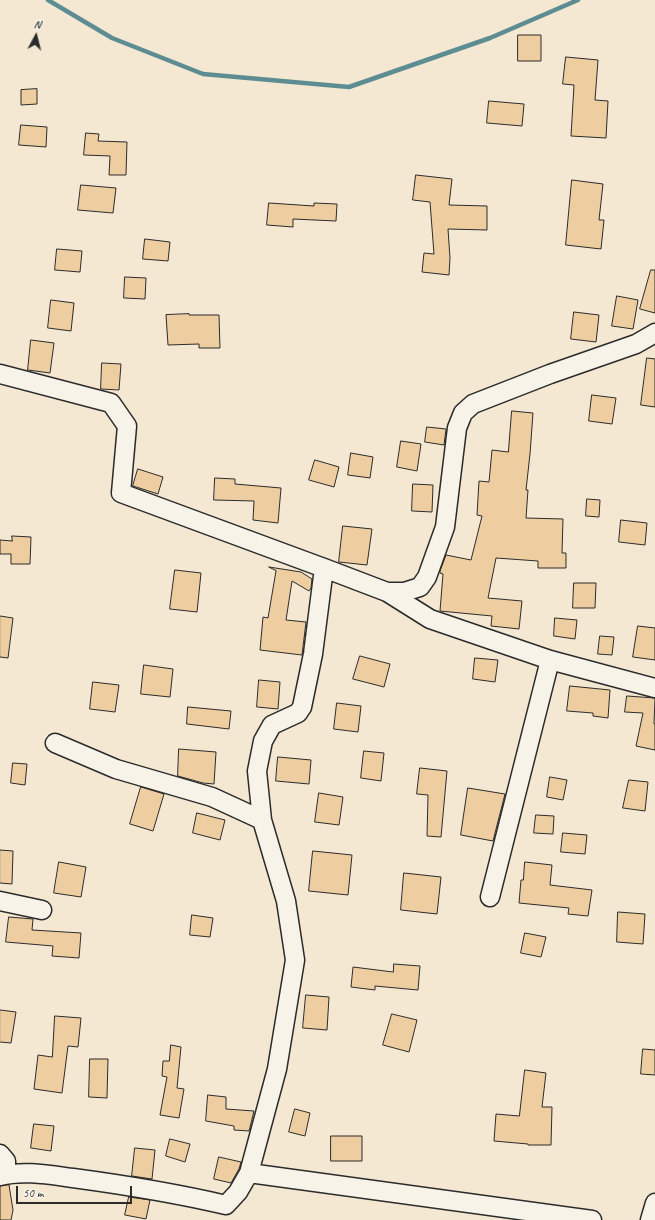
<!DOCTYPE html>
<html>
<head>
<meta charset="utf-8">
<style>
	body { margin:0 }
	#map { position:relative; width:655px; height:1220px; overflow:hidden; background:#f4e8d2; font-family:Caveat,sans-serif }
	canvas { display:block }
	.north { position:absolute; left:16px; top:16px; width:40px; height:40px; -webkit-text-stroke:3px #f7f3e8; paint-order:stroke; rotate:7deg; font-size:11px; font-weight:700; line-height:16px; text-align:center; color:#2b2b2b }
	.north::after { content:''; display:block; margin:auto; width:14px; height:18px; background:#2b2b2b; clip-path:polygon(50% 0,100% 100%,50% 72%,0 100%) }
	.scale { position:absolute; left:16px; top:1186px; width:116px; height:18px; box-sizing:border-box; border:2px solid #2b2b2b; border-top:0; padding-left:5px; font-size:12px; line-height:14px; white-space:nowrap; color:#2b2b2b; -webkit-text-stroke:3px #f7f3e8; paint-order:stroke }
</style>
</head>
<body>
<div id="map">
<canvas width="655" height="1220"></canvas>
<div class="north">N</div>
<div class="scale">50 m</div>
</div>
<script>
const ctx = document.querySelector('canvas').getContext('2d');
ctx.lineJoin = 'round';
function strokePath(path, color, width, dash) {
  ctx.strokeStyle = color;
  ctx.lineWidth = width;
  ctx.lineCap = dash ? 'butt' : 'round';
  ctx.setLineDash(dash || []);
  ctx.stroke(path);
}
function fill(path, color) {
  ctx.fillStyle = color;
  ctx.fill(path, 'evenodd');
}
const stream = new Path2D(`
	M 48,0 L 112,38 L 203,74 L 349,87 L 490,38 L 578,0`);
const building = new Path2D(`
	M 518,35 L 541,35 L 541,61 L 518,61 Z
	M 566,57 L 598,60 L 595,100 L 608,101 L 606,138 L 571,136 L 574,85 L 563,84 Z
	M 37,89 L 37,104 L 21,105 L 21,90 Z
	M 489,101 L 524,104 L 522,126 L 487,123 Z
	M 21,125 L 47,127 L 46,147 L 19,145 Z
	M 86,133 L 99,134 L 98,141 L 127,142 L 126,175 L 109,175 L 110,156 L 84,155 Z
	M 416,175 L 452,179 L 449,205 L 487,206 L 487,230 L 448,229 L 450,258 L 449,275 L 422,272 L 424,253 L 434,254 L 430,202 L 413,200 Z
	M 572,180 L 603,184 L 599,220 L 604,220 L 601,249 L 566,245 Z
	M 81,185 L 116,188 L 113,213 L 78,210 Z
	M 269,203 L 314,206 L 314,203 L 337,204 L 336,221 L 293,219 L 293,227 L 267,225 Z
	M 145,239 L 170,242 L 168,261 L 143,259 Z
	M 57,249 L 82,251 L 80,272 L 55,270 Z
	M 651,270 L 655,270 L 655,313 L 640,309 Z
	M 125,277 L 146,278 L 145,299 L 124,298 Z
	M 617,296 L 638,300 L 633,329 L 612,326 Z
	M 51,300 L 74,303 L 71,331 L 48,328 Z
	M 574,312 L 599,315 L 596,342 L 571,339 Z
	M 189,314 L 189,315 L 219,315 L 220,348 L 199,348 L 199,344 L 168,345 L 166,315 Z
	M 31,340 L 54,343 L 50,373 L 28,370 Z
	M 647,358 L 655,359 L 655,407 L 641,405 Z
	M 102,363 L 121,364 L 119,390 L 101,389 Z
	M 592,395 L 616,398 L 612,424 L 589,421 Z
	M 512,411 L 533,413 L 530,454 L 526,490 L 528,490 L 526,518 L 563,519 L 562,553 L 566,553 L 566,568 L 538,568 L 538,561 L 496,558 L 488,598 L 522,601 L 519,629 L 491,626 L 492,616 L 440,611 L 443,574 L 440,573 L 440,571 L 446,555 L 471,560 L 482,516 L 477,515 L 479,481 L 489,482 L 492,450 L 508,452 Z
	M 427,427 L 446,429 L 444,445 L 425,442 Z
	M 401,441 L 421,444 L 417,471 L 397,467 Z
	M 351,453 L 373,457 L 370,478 L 348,475 Z
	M 315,460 L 339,467 L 334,487 L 309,480 Z
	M 138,469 L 163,477 L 158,494 L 133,486 Z
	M 215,478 L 235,479 L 235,484 L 281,488 L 278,523 L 253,520 L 254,501 L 214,500 Z
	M 413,484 L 433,485 L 432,512 L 412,511 Z
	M 587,499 L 600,500 L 599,517 L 586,516 Z
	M 621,520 L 647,523 L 645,545 L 619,542 Z
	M 343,526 L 372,529 L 367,565 L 339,562 Z
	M 12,536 L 31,537 L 30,564 L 11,564 L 11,554 L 0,554 L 0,540 L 12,541 Z
	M 269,567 L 301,572 L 312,579 L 311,588 L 309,591 L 292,581 L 286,620 L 306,622 L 302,655 L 260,650 L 263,617 L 268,618 L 276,571 Z
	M 175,570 L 201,573 L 197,612 L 170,609 Z
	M 574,583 L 596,583 L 595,608 L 573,608 Z
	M 0,616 L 13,618 L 8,658 L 0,657 Z
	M 555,618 L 577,620 L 575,639 L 554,636 Z
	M 638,626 L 655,628 L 655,660 L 633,657 Z
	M 600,636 L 614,637 L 612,655 L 598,654 Z
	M 360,656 L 390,664 L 384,687 L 353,679 Z
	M 475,658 L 498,660 L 495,682 L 473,679 Z
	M 144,665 L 173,669 L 170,697 L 141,694 Z
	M 259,680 L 280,682 L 278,709 L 257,707 Z
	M 93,682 L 119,685 L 115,712 L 90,709 Z
	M 570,686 L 610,690 L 608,718 L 593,716 L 593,713 L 567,711 Z
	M 627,696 L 655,698 L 654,724 L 655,724 L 655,750 L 636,746 L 643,713 L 625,712 Z
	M 337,703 L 361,706 L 358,732 L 334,729 Z
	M 188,707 L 231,711 L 229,729 L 187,724 Z
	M 179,749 L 216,752 L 214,784 L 203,783 L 178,776 Z
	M 364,751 L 384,753 L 381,781 L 361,778 Z
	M 278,757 L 311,760 L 309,784 L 276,781 Z
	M 13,763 L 27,764 L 25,785 L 11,783 Z
	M 420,768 L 447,771 L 441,837 L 427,836 L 428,795 L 417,794 Z
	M 550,777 L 567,780 L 563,800 L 547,797 Z
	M 629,780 L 648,782 L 645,811 L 623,808 Z
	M 141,787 L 164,794 L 153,831 L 130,824 Z
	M 468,788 L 505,794 L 493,841 L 461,835 Z
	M 319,793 L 343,797 L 339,825 L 315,822 Z
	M 197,813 L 225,820 L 220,840 L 193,833 Z
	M 536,815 L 554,816 L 553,834 L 534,833 Z
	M 563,833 L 587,835 L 585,854 L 561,852 Z
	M 0,850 L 13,851 L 12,884 L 0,883 Z
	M 313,851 L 352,855 L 348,895 L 309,891 Z
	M 59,862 L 86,867 L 81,897 L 54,893 Z
	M 525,862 L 552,865 L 550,885 L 592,890 L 588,916 L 568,914 L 569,908 L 519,903 L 521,880 L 523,880 Z
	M 404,873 L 441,877 L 437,914 L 401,910 Z
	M 618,912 L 645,914 L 643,944 L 617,942 Z
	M 192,915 L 213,918 L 210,937 L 190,935 Z
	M 9,917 L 33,919 L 32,930 L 81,933 L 79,958 L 52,956 L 53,946 L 6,942 Z
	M 525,933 L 546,937 L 541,957 L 521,953 Z
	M 394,964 L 420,966 L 418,990 L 375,986 L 375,990 L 351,987 L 353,967 L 393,972 Z
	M 306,995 L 329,997 L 327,1030 L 303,1028 Z
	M 0,1010 L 16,1012 L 11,1043 L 0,1042 Z
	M 392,1014 L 417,1020 L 409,1052 L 383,1045 Z
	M 55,1016 L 81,1018 L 78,1047 L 68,1046 L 62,1093 L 34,1089 L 38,1055 L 52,1057 Z
	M 171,1045 L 181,1047 L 177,1088 L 184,1089 L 179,1118 L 160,1115 L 167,1077 L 162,1076 L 163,1061 L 169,1061 Z
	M 643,1049 L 655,1050 L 655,1075 L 641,1074 Z
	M 90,1059 L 108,1059 L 107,1098 L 89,1097 Z
	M 525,1070 L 546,1073 L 542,1107 L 552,1107 L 551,1145 L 528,1145 L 528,1144 L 494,1141 L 496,1114 L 519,1116 Z
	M 208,1095 L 226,1097 L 226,1109 L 254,1111 L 249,1131 L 234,1130 L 234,1126 L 206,1121 Z
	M 295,1109 L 310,1113 L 305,1136 L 289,1132 Z
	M 34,1124 L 54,1126 L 51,1151 L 31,1148 Z
	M 331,1136 L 362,1136 L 362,1161 L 331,1161 Z
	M 170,1139 L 190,1144 L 185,1162 L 166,1156 Z
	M 135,1148 L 155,1150 L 152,1179 L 132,1176 Z
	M 219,1157 L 241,1162 L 239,1169 L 231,1183 L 214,1179 Z
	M 9,1185 L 13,1210 L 11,1220 L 0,1220 L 0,1186 Z
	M 129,1197 L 150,1200 L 146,1219 L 125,1215 Z`);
const minor = new Path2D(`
	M 0,374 L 111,403 L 127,426 L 121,493 L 324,568
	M 387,592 L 430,619 L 550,660 L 655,688
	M 55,743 L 116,769 L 212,797 L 262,820
	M 490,897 L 550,660
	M 0,901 L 42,910
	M 0,1154 L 6,1161 L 6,1174
	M 249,1173 L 592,1220
	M 0,1176 C 23,1170 50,1175 73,1178 C 125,1185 175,1193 226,1205 L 238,1192 L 249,1173 L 277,1069 L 295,960 L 286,901 L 262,820 L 257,771 L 263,741 L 272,725 L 298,713 L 302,707 L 313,654 L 324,568 L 387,592 L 404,592 L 420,587 L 427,577 L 445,527 L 457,428 L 463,413 L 473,404 L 550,374 L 636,344 L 655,333
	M 650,1220 L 655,1203`);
strokePath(stream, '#5d8d92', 4.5);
fill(building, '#eecea0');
strokePath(building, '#2b2b2b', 1);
strokePath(minor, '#2b2b2b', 21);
strokePath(minor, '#f7f3e8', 18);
</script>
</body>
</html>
